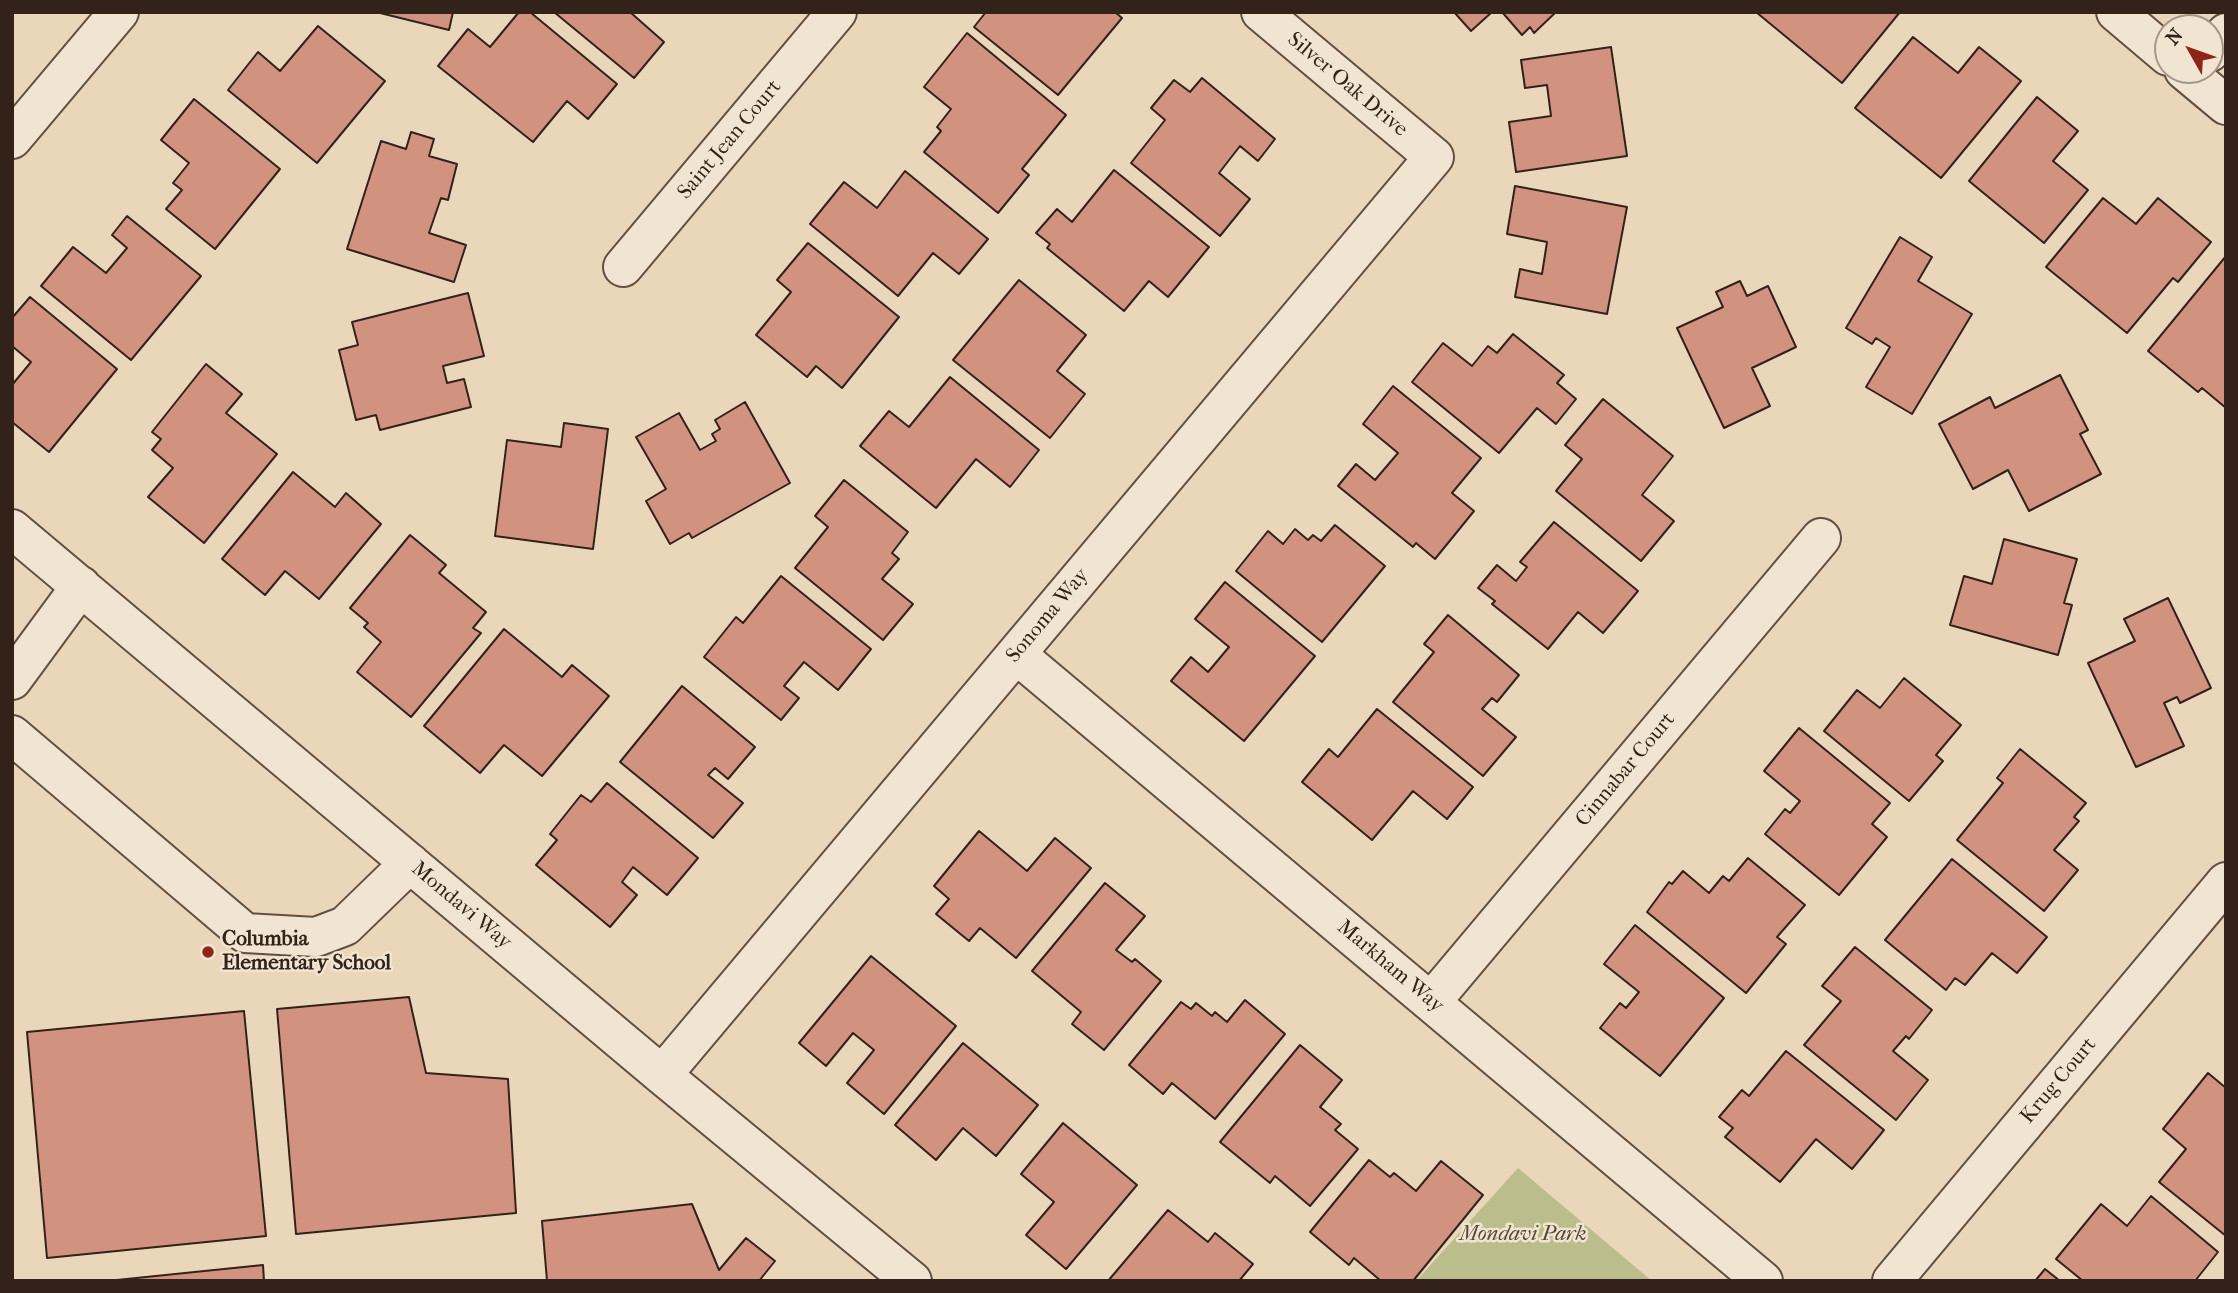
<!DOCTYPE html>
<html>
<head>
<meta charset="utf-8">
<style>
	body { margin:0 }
	#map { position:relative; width:2238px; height:1293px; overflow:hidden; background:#ead7b9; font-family:"IM FELL French Canon",serif }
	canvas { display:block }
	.frame { position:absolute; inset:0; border:14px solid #32221a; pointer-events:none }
	.north { position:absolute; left:2154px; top:14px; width:70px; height:70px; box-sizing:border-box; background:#f1e5d2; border:2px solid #a59788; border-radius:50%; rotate:310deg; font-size:19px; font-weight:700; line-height:28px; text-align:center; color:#32221a }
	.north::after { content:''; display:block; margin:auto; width:24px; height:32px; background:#8f2418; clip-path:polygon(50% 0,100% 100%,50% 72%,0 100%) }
</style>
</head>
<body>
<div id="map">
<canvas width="2238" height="1293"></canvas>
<div class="frame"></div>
<div class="north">N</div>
</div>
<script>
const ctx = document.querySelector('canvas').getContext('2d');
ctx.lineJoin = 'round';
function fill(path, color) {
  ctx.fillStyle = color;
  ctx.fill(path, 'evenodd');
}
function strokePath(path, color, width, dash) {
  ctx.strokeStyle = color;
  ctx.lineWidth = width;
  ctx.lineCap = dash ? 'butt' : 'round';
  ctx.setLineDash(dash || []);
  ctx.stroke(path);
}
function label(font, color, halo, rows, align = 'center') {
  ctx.font = font + ' "IM FELL French Canon",serif';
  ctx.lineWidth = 5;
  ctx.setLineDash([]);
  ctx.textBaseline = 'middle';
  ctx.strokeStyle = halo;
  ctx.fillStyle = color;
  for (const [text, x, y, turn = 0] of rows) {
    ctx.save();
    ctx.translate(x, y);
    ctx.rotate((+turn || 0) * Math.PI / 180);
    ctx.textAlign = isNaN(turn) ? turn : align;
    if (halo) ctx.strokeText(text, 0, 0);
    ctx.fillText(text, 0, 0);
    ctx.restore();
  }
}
const green = new Path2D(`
	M 1518,1168 L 1652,1281 L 1416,1281 Z`);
const building = new Path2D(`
	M 376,12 L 453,12 L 449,30 Z
	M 519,12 L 530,12 L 617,84 L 588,119 L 567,101 L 533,142 L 438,66 L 468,29 L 490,47 Z
	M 554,12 L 630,12 L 664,42 L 634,78 Z
	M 986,12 L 1115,12 L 1122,18 L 1058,95 L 974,27 Z
	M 1454,12 L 1492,12 L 1471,31 Z
	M 1502,12 L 1556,12 L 1534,33 L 1530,27 L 1522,35 Z
	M 1756,12 L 1900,12 L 1842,83 Z
	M 318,26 L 385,81 L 317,163 L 228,90 L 258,52 L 280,71 Z
	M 967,33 L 1066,115 L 1022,169 L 1029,175 L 998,213 L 924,152 L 941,131 L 937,127 L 951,109 L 924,87 Z
	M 1913,37 L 1958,73 L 1979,47 L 2021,81 L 1941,178 L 1855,108 Z
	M 1611,47 L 1627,156 L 1516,172 L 1509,122 L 1551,116 L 1547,85 L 1525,88 L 1521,60 Z
	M 1202,78 L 1275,139 L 1258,161 L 1240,146 L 1219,173 L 1250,199 L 1220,236 L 1131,163 L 1165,120 L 1151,108 L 1174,80 L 1190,92 Z
	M 2037,97 L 2078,131 L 2053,161 L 2088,190 L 2044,243 L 1969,181 Z
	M 194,99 L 280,169 L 215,249 L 166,209 L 182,190 L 173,183 L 189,163 L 161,140 Z
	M 411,132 L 434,139 L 429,156 L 457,164 L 448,200 L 441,198 L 429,233 L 466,245 L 454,282 L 347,249 L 381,141 L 406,149 Z
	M 1114,170 L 1209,247 L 1168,297 L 1149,281 L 1124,311 L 1047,248 L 1050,244 L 1036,233 L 1057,209 L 1072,222 Z
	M 905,171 L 988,239 L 959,274 L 933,253 L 898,296 L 810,224 L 844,182 L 877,208 Z
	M 1515,186 L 1627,207 L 1607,314 L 1515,297 L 1520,269 L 1542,274 L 1547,242 L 1507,234 Z
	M 2103,198 L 2136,224 L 2158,198 L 2211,242 L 2178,282 L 2173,278 L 2127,333 L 2046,267 Z
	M 127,216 L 201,276 L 131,360 L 41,286 L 73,247 L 106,273 L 127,248 L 112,235 Z
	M 1900,237 L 1932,257 L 1918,281 L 1972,314 L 1912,414 L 1866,387 L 1890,347 L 1876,338 L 1872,344 L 1846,328 Z
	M 808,243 L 899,317 L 842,388 L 816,366 L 807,377 L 756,335 L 791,292 L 777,280 Z
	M 2226,256 L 2226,408 L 2202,388 L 2198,392 L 2148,351 Z
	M 1019,280 L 1086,335 L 1057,371 L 1085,394 L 1050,438 L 953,360 Z
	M 1740,281 L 1747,296 L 1768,286 L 1796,347 L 1752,368 L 1770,406 L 1724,428 L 1677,328 L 1723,307 L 1716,292 Z
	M 468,293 L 484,356 L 443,366 L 447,383 L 464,379 L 471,407 L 380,430 L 376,415 L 356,420 L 339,350 L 358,345 L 352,322 Z
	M 30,297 L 117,369 L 49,452 L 12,422 L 12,385 L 31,362 L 12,346 L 12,318 Z
	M 1513,334 L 1564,375 L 1557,383 L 1576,399 L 1556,424 L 1537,408 L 1499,453 L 1412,382 L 1443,343 L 1472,366 L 1488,346 L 1497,353 Z
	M 206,364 L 242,394 L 226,413 L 277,454 L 204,543 L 148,497 L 173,468 L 152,450 L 161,439 L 152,432 Z
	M 2060,375 L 2088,430 L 2080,434 L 2101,474 L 2029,511 L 2008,470 L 1973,489 L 1939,424 L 1990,397 L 1995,408 Z
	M 950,377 L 1039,450 L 1010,487 L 976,459 L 936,508 L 860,446 L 889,411 L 909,427 Z
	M 1393,386 L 1481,458 L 1452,493 L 1474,511 L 1435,559 L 1416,543 L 1413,547 L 1338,486 L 1356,464 L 1375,480 L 1398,453 L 1363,424 Z
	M 1603,399 L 1673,456 L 1642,495 L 1674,521 L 1641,561 L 1556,491 L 1582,459 L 1565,445 Z
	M 745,402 L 790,483 L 692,538 L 689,533 L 670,544 L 646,501 L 666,489 L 636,437 L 679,413 L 700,450 L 716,441 L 712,434 L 720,429 L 715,420 Z
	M 564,423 L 608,429 L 593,549 L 495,536 L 507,440 L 561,447 Z
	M 293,472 L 335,507 L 346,493 L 381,524 L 319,599 L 285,571 L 265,595 L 222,559 Z
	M 844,480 L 908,532 L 892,553 L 899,559 L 882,579 L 913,604 L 883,640 L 795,568 L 828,527 L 815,516 Z
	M 1554,522 L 1638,591 L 1603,633 L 1578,612 L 1548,649 L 1492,604 L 1495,601 L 1478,588 L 1497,565 L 1516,581 L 1527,567 L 1520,562 Z
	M 1335,525 L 1385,566 L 1322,642 L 1236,571 L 1268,531 L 1283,544 L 1295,529 L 1308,540 L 1313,535 L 1321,541 Z
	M 410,535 L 446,565 L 439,573 L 486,612 L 473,628 L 481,633 L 411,717 L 357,672 L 381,642 L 364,627 L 368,623 L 350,608 Z
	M 2004,539 L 2077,559 L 2064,603 L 2072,605 L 2058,655 L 1950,625 L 1964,576 L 1992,584 Z
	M 781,576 L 871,649 L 838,690 L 804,662 L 784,686 L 799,698 L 781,720 L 704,657 L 736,617 L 743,623 Z
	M 1225,582 L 1315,656 L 1244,741 L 1171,681 L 1191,657 L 1208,672 L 1229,647 L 1195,619 Z
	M 2168,598 L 2211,688 L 2180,703 L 2177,697 L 2164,703 L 2184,746 L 2136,767 L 2088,663 L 2135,641 L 2124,619 Z
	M 1448,615 L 1519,675 L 1497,702 L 1492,698 L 1482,709 L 1516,737 L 1483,776 L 1393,702 L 1434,652 L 1424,644 Z
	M 504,629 L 562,677 L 572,665 L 609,696 L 542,776 L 504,745 L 480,773 L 424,726 Z
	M 1904,678 L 1961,725 L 1936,755 L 1943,761 L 1909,801 L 1824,731 L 1857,690 L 1880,708 Z
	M 682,686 L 755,747 L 728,779 L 715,768 L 708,775 L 743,803 L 713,838 L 620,762 Z
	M 1377,709 L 1473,787 L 1447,819 L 1413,791 L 1372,840 L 1302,782 L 1329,749 L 1338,757 Z
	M 1799,728 L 1890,803 L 1872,824 L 1887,837 L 1839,895 L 1765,834 L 1785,809 L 1790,813 L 1800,801 L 1764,771 Z
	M 2020,749 L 2086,803 L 2074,817 L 2079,821 L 2054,850 L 2078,870 L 2044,911 L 1957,840 L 2003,783 L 1997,778 Z
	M 607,783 L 698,858 L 667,895 L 633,867 L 622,882 L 637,895 L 610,927 L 536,865 L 557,840 L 550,834 L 581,795 L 591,802 Z
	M 979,831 L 1027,871 L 1055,838 L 1091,868 L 1016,958 L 980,928 L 969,941 L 936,914 L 949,899 L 934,886 Z
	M 1748,858 L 1805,905 L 1777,937 L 1786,944 L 1746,993 L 1647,912 L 1669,882 L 1672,884 L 1683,871 L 1709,893 L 1723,876 L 1729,881 Z
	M 1952,859 L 2047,937 L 2017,973 L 1992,953 L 1965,985 L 1955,978 L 1946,990 L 1885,940 Z
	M 1105,883 L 1145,916 L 1116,950 L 1132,962 L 1135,959 L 1161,981 L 1104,1050 L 1072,1024 L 1081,1012 L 1032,971 Z
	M 1635,925 L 1724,998 L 1660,1076 L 1600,1028 L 1620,1003 L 1626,1008 L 1639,992 L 1604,964 Z
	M 1855,947 L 1932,1010 L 1909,1039 L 1906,1036 L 1893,1051 L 1928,1080 L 1896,1120 L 1804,1045 L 1841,1001 L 1822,986 Z
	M 871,956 L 956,1026 L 884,1114 L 847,1083 L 874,1050 L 853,1033 L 826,1066 L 799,1043 Z
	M 409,997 L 426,1073 L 508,1079 L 516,1213 L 296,1234 L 277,1009 Z
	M 1245,1000 L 1285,1034 L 1215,1119 L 1172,1083 L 1163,1094 L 1129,1065 L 1181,1002 L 1191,1009 L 1196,1003 L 1212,1016 L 1215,1012 L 1227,1022 Z
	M 244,1011 L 266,1236 L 47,1258 L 27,1032 Z
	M 963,1043 L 1038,1105 L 996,1156 L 963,1128 L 936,1160 L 895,1125 Z
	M 1300,1045 L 1342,1080 L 1320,1107 L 1341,1124 L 1335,1130 L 1358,1149 L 1310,1206 L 1275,1176 L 1270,1183 L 1220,1142 Z
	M 1786,1051 L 1884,1130 L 1852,1169 L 1816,1139 L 1780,1182 L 1725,1137 L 1733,1128 L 1719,1117 L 1742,1090 L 1749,1096 Z
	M 2208,1073 L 2226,1088 L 2226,1236 L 2159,1182 L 2186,1149 L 2163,1129 Z
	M 1063,1123 L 1137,1185 L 1066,1269 L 1026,1235 L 1054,1202 L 1021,1174 Z
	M 1369,1160 L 1390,1177 L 1394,1173 L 1416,1191 L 1441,1161 L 1483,1195 L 1413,1281 L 1381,1281 L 1354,1258 L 1349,1265 L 1310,1232 Z
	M 2151,1196 L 2218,1252 L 2195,1281 L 2083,1281 L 2056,1259 L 2101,1204 L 2127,1226 Z
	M 692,1204 L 719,1270 L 746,1238 L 775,1261 L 759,1281 L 547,1281 L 542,1221 Z
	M 1168,1210 L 1208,1242 L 1215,1233 L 1253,1264 L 1239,1281 L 1108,1281 Z
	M 263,1265 L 264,1281 L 107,1281 Z
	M 2045,1269 L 2060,1281 L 2035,1281 Z`);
const minor = new Path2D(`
	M 2116,12 L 2168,56
	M 2210,52 L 2226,33
	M 2184,70 L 2226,105
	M 12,139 L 119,12
	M 623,267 L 837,12
	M 12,529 L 662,1075 L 912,1281
	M 1016,654 L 1763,1281
	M 12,680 L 81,586
	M 12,735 L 245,933 L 316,937 L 345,926 L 410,863
	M 1431,1002 L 1821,538
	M 662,1075 L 1434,157 L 1261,12
	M 1892,1281 L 2226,882`);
const markers = [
	[208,952,7,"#8f2418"]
];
const streetNames = [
	["Silver Oak Drive",1347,85,40],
	["Saint Jean Court",730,140,-50],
	["Sonoma Way",1048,616,-50],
	["Cinnabar Court",1626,770,-50],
	["Mondavi Way",461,906,40],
	["Markham Way",1390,967,40],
	["Krug Court",2059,1081,-50]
];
const poiNames = [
	["Columbia",222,940],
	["Elementary School",222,964]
];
const parkNames = [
	["Mondavi Park",1523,1235]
];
fill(green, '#bbbd8c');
fill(building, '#d1937f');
strokePath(building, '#32221a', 2);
strokePath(minor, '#604f42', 42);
strokePath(minor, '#f1e5d2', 38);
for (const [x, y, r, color] of markers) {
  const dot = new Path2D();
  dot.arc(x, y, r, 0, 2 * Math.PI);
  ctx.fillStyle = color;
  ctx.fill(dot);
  strokePath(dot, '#f1e5d2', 2.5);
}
label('21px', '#32221a', '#f1e5d2', streetNames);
label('bold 21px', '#32221a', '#f1e5d2', poiNames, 'left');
label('italic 21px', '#544936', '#f1e5d2', parkNames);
</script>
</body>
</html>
